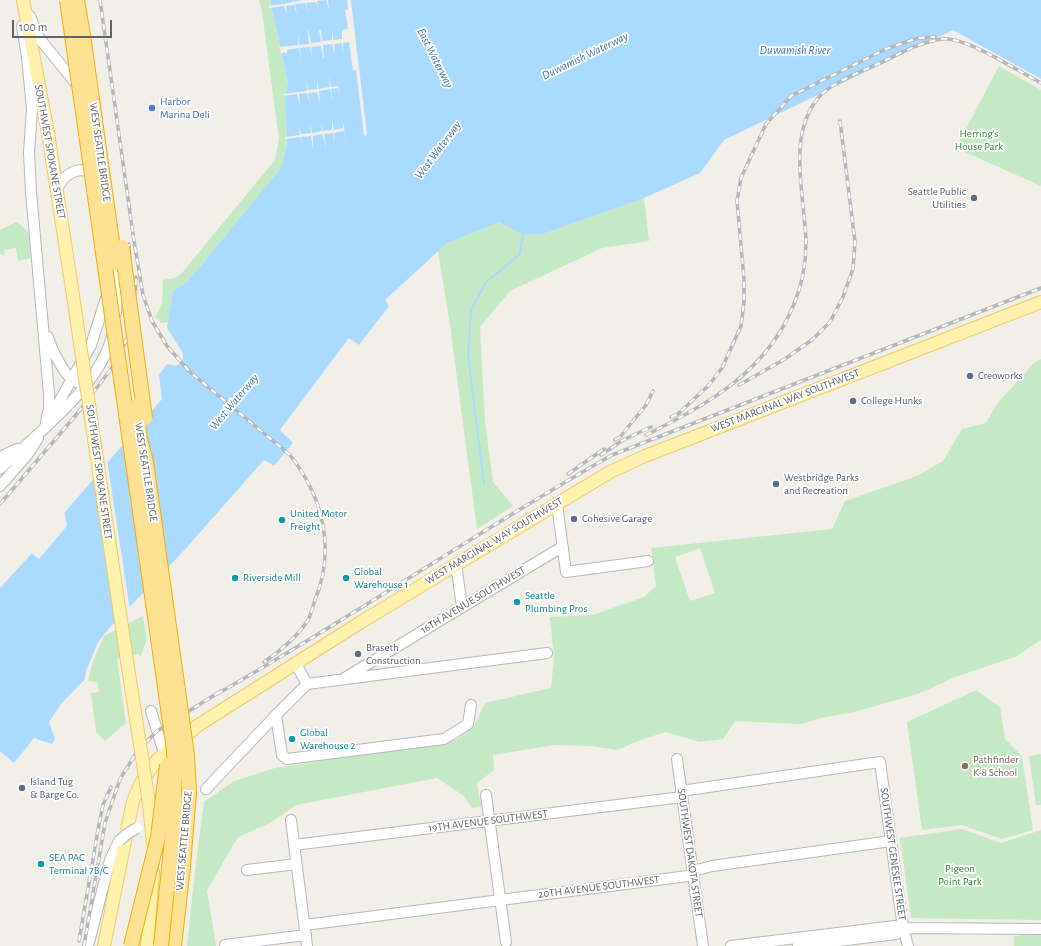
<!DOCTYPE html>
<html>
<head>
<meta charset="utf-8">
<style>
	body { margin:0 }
	#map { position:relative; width:1041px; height:946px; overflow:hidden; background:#f1efe8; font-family:"Alegreya Sans",sans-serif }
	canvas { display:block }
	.scale { position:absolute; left:12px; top:20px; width:100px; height:18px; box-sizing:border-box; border:2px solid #5f6368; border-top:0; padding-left:5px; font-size:12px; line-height:14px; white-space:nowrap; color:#5f6368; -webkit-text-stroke:3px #fff; paint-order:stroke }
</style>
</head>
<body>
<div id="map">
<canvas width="1041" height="946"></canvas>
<div class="scale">100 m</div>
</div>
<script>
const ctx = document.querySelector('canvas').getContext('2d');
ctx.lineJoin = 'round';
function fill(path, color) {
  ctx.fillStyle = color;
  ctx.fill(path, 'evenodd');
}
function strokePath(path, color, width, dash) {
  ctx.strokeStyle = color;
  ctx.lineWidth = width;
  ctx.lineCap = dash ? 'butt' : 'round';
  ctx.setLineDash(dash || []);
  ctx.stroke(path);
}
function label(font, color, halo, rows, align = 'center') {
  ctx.font = font + ' "Alegreya Sans",sans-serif';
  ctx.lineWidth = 3.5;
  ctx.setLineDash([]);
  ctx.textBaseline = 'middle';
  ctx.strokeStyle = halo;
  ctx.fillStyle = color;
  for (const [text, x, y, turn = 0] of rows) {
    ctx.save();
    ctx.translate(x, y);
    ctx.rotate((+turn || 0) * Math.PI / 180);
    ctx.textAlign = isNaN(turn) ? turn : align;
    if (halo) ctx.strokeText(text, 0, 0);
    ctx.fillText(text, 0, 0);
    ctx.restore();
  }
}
const green = new Path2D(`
	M 258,0 L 270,0 L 288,82 C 283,100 286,116 287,133 C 288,146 284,156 281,168 L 188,281 L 173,291 L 168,322 L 161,323 L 155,317 L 162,303 L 163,280 L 175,278 L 181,274 L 275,160 L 279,139 L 261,5 Z
	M 999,66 L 1041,90 L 1041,186 L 956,148 Z
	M 644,198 L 649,241 L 602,248 L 510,291 L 480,327 L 485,422 L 493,482 L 513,506 L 477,529 L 450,325 L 438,251 L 446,244 L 499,222 L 523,235 L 543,234 Z
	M 17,222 L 28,232 L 31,258 L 18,261 L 16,248 L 4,250 L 5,256 L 0,254 L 0,230 Z
	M 1041,359 L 1041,640 L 1017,656 L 955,677 L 918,694 L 854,712 L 825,717 L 801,724 L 735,721 L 723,739 L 700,742 L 666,732 L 643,739 L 617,750 L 592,746 L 554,745 L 493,755 L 494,770 L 477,783 L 481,807 L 472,808 L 464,796 L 437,778 L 296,805 L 270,823 L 238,837 L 207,890 L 216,946 L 187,946 L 195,871 L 204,802 L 234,781 L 275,768 L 456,740 L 474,726 L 485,703 L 551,688 L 554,658 L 550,617 L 593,615 L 644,597 L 656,586 L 651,548 L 832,529 L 845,501 L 917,476 L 943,461 L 962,429 L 986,423 L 997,404 L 1034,363 ZM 700,548 L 715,593 L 690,601 L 675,557 Z
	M 143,616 L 147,639 L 141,656 L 138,654 L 117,659 L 126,723 L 105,741 L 96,732 L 91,693 L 99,692 L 97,682 L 88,681 L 92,664 L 104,636 Z
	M 976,690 L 1000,707 L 1005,739 L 1022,756 L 1033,830 L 1002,839 L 962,825 L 922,830 L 907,722 Z
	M 1041,754 L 1041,805 L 1036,805 L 1029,756 Z
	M 962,829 L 1001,843 L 1041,830 L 1041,920 L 911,918 L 900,838 Z
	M 1041,933 L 1041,946 L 1014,946 L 1014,936 Z`);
const water = new Path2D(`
	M 270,0 L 1041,0 L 1041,79 L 953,30 L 724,140 L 700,173 L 644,198 L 543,234 L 523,235 L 499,222 L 446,244 L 385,300 L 389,306 L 359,345 L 349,338 L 280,430 L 293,443 L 274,466 L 264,460 L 179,556 L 111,626 L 98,642 L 86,671 L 85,679 L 61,704 L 49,722 L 55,739 L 52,744 L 34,738 L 14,763 L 0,751 L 0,588 L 33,552 L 66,511 L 162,399 L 159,375 L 167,364 L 176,366 L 183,362 L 183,353 L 167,328 L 173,291 L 188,281 L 281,168 C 284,156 288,145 287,133 C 286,116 283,100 288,82 Z`);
const pier = new Path2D(`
	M 281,0 L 283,4 L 293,2 L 293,0 L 294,2 L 303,0 L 328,0 L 329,9 L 326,0 L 317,1 L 318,11 L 316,2 L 306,3 L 308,13 L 305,3 L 295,4 L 297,15 L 294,5 L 286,6 L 287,15 L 284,6 L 269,8 L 269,6 L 282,4 Z
	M 347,0 L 351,0 L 367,135 L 364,136 L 356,70 L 353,71 L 349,42 L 343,43 L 343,55 L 342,43 L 334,44 L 335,56 L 332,44 L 323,45 L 324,58 L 323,58 L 321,46 L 311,47 L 312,59 L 310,47 L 300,48 L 301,61 L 299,48 L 287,50 L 287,53 L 281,53 L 279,47 L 298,45 L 298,33 L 299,45 L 309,44 L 308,31 L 309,31 L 311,43 L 321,42 L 319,30 L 321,30 L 322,41 L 332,40 L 332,28 L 333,40 L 342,39 L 342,30 L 348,29 L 345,10 L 348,10 Z
	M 336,74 L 341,101 L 338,88 L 331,89 L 333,102 L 330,89 L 319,91 L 320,104 L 317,92 L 308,93 L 310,105 L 307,93 L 299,94 L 300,107 L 297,94 L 283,96 L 284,94 L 307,91 L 306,78 L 308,90 L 317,89 L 317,77 L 318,89 L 330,87 L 329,75 L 331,87 L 338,86 Z
	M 342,118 L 347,145 L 344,131 L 334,133 L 335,146 L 333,133 L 324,134 L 326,148 L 322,134 L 313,136 L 313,149 L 311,136 L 301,137 L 302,145 L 300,137 L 285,139 L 285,137 L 300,135 L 299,125 L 301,134 L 311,133 L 310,123 L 312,133 L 322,131 L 321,122 L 323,131 L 332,130 L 332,120 L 334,130 L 343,128 Z
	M 107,460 L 130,610 L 116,623 L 94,476 Z
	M 64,510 L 67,526 L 39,559 L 30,552 Z`);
const stream = new Path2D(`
	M 484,484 L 468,354 L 471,310 L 486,282 L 519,255 L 523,235`);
const minor = new Path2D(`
	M 30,16 L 39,38 L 78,86
	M 22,26 L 27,57 L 32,109 L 29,153 L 31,192 L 49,394 L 49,408 L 45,428
	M 57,190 C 63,174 80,163 96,176
	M 112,257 L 117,295 L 116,313
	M 48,337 C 51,348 64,375 74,381 C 78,383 83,383 87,383
	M 51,416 L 91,345 L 107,295
	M 0,457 L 17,449
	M 0,469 C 38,432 102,386 113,332
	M 0,486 L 28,454 L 38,438
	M 557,504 L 566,572 L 648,561
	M 456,564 L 462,607
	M 296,664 L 307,684
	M 343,679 L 562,547
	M 307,684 L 547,653
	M 151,711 L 164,753
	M 276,715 L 282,755 L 287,759 L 444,739 L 468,724 L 471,705
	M 677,759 L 703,946
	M 206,789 L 276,715 L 307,684
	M 681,791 L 880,762 L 903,928 L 908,946
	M 486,795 L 506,942
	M 291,820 L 307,946
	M 294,845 L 682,797
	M 247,870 L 296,864
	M 305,925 L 688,876 L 697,870 L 712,866 L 891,841
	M 225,945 L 306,935
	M 88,946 L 110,860 L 119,841
	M 731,946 L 895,926 L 903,928 L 1041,929
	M 798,946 L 896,934 L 903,928`);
const major = new Path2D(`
	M 23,0 L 48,133 L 74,302
	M 90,412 L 127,661
	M 148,796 L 153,843
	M 104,946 L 133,801 L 142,781 L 157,760 L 197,726 L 361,622 L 610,472 L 645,456 L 1041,302
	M 147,946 L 153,872`);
const highway = new Path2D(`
	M 174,946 L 183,866`);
const rail = new Path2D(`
	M 100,0 L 134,241
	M 133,235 L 143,295 L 152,321 L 167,346 L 190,372 L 290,455 C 323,497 336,549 315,600 C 313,606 311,614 308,620 C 298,636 280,651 264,662
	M 129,244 L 131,284
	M 739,385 L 785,359 L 813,339 L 830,322 L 843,297 L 853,269 L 855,242 L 840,121
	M 671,417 L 678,414 L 709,385 L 722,368 L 741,326 L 744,302 L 744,279 L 737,201 L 741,178 L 766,124 L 791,96 L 886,49 L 918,38 L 935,37
	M 646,435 C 708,404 767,372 794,304 C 802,285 806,263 806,242 C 805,197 786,135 819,97 C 829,84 864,70 880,63 C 899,54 920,42 942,39 C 965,36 1018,71 1041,83
	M 615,440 L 620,437 L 646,405 L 653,391
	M 601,455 L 623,440 L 651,427
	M 568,474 L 604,449
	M 0,504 L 76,415 L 118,360 L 129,333 L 135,305 L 136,277
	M 217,694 C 351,618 478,531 612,455 L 1041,288
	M 79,941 L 99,824 L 103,805 L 111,787
	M 84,946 L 105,823 L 120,779 L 137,752 L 157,731 L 221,691`);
const minorBridge = new Path2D(`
	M 119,841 L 127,834 L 137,828`);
const majorBridge = new Path2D(`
	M 74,302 L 90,412
	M 127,661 L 148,796`);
const highwayBridge = new Path2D(`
	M 67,0 L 174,750 L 174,820 L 161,946
	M 77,0 L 83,35 L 115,263
	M 122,247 L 145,418
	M 136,406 L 140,439 L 146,462 L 187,755 L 189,792 L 183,866
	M 131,946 L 158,837 L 167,765`);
const markers = [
	[152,108,4,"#3f7fe0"],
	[974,198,4,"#5c6f8a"],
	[970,376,4,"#5c6f8a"],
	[853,401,4,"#5c6f8a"],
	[776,484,4,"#5c6f8a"],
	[574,519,4,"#5c6f8a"],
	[282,520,4,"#0f9aa8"],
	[235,578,4,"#0f9aa8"],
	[346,578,4,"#0f9aa8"],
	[517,602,4,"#0f9aa8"],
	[358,654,4,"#5c6f8a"],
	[292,739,4,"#0f9aa8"],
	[965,766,4,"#8d6e63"],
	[22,788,4,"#5c6f8a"],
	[41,864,4,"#0f9aa8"]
];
const shopNames = [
	["Harbor",160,102],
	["Marina Deli",160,115]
];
const parkNames = [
	["Herring's",979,134],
	["House Park",979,147],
	["Pigeon",960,869],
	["Point Park",960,882]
];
const streetNames = [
	["SOUTHWEST SPOKANE STREET",50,152,80],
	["WEST SEATTLE BRIDGE",100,152,82],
	["WEST MARGINAL WAY SOUTHWEST",785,401,-21],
	["SOUTHWEST SPOKANE STREET",99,472,82],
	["WEST SEATTLE BRIDGE",146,472,81],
	["WEST MARGINAL WAY SOUTHWEST",494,541,-31],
	["16TH AVENUE SOUTHWEST",473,600,-31],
	["19TH AVENUE SOUTHWEST",488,821,-7],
	["WEST SEATTLE BRIDGE",184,841,-85],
	["SOUTHWEST DAKOTA STREET",690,853,82],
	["SOUTHWEST GENESEE STREET",893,854,82],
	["20TH AVENUE SOUTHWEST",599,887,-7]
];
const serviceNames = [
	["Seattle Public",966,192,"right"],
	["Utilities",966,205,"right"],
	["Creoworks",978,376],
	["College Hunks",861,401],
	["Westbridge Parks",784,478],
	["and Recreation",784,491],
	["Cohesive Garage",582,519],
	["Braseth",366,648],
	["Construction",366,661],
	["Island Tug",30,782],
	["& Barge Co.",30,795]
];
const cultureNames = [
	["United Motor",290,514],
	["Freight",290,527],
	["Global",354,572],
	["Warehouse 1",354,585],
	["Riverside Mill",243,578],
	["Seattle",525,596],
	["Plumbing Pros",525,609],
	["Global",300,733],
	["Warehouse 2",300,746],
	["SEA PAC",49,858],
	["Terminal 7B/C",49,871]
];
const educationNames = [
	["Pathfinder",973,760],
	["K-8 School",973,773]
];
const waterNames = [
	["Duwamish River",795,50],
	["Duwamish Waterway",585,56,-26],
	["East Waterway",435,58,63],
	["West Waterway",438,150,-53],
	["West Waterway",234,402,-50]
];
fill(green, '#c5e8c5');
fill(water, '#aadaff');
fill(pier, '#f1efe8');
strokePath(stream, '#aadaff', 2);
strokePath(minor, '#b5b8bc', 12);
strokePath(major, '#f2c960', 14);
strokePath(highway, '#f9ab00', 16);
strokePath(minor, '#fff', 10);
strokePath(major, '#fff2af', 12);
strokePath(highway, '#fde293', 14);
strokePath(rail, '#b6b7b8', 3.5);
strokePath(rail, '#fff', 2, [6]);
strokePath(minorBridge, '#b5b8bc', 12, []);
strokePath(majorBridge, '#f2c960', 14, []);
strokePath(highwayBridge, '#f9ab00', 16, []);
strokePath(minorBridge, '#fff', 10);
strokePath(majorBridge, '#fff2af', 12);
strokePath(highwayBridge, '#fde293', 14);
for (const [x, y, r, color] of markers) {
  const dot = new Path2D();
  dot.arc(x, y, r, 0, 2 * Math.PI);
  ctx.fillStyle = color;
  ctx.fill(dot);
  strokePath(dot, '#fff', 1.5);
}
label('11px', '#366cbe', '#fff', shopNames, 'left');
label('11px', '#348238', '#fff', parkNames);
label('11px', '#5f6368', '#fff', streetNames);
label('11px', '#4e5e75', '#fff', serviceNames, 'left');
label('11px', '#0d838f', '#fff', cultureNames, 'left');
label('11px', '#785e54', '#fff', educationNames, 'left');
label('italic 12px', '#4174aa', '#fff', waterNames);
</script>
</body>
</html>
